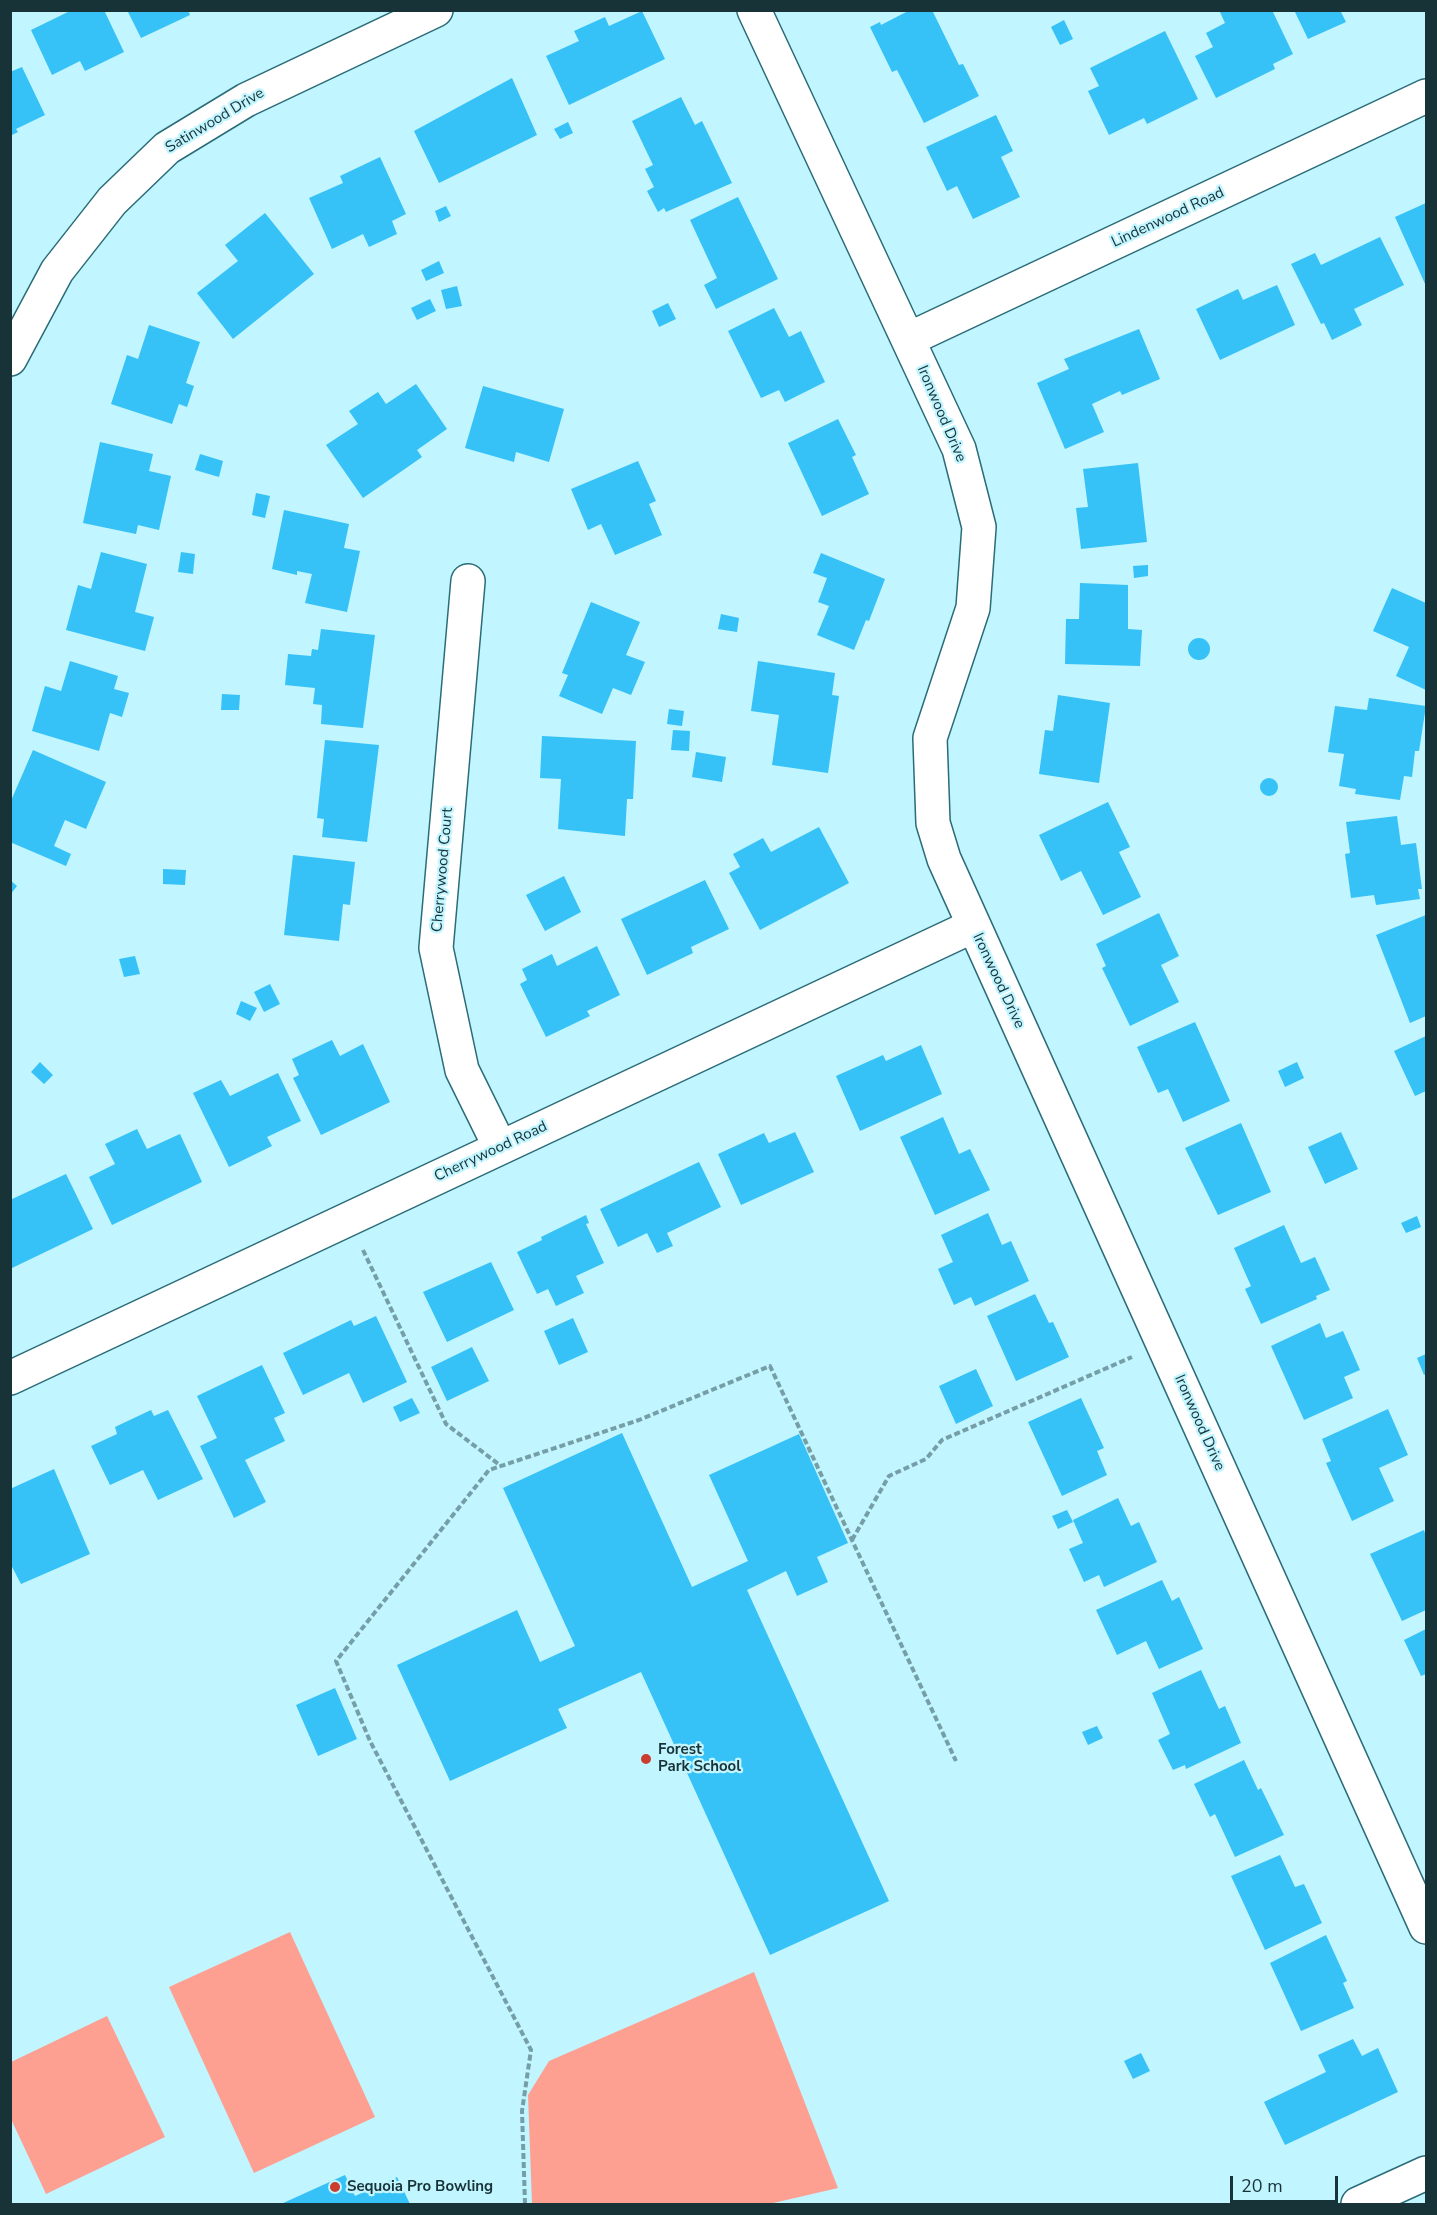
<!DOCTYPE html>
<html>
<head>
<meta charset="utf-8">
<style>
	body { margin:0 }
	#map { position:relative; width:1437px; height:2215px; overflow:hidden; background:#c1f5ff; font-family:"Nunito Sans",sans-serif }
	canvas { display:block }
	.frame { position:absolute; inset:0; border:12px solid #183338; pointer-events:none }
	.scale { position:absolute; left:1230px; top:2176px; width:108px; height:27px; box-sizing:border-box; border:3px solid #183338; border-top:0; padding-left:8px; font-size:18px; line-height:21px; white-space:nowrap; color:#183338; -webkit-text-stroke:4px #c1f5ff; paint-order:stroke }
</style>
</head>
<body>
<div id="map">
<canvas width="1437" height="2215"></canvas>
<div class="frame"></div>
<div class="scale">20 m</div>
</div>
<script>
const ctx = document.querySelector('canvas').getContext('2d');
ctx.lineJoin = 'round';
function fill(path, color) {
  ctx.fillStyle = color;
  ctx.fill(path, 'evenodd');
}
function strokePath(path, color, width, dash) {
  ctx.strokeStyle = color;
  ctx.lineWidth = width;
  ctx.lineCap = dash ? 'butt' : 'round';
  ctx.setLineDash(dash || []);
  ctx.stroke(path);
}
function label(font, color, halo, rows, align = 'center') {
  ctx.font = font + ' "Nunito Sans",sans-serif';
  ctx.lineWidth = 4.5;
  ctx.setLineDash([]);
  ctx.textBaseline = 'middle';
  ctx.strokeStyle = halo;
  ctx.fillStyle = color;
  for (const [text, x, y, turn = 0] of rows) {
    ctx.save();
    ctx.translate(x, y);
    ctx.rotate((+turn || 0) * Math.PI / 180);
    ctx.textAlign = isNaN(turn) ? turn : align;
    if (halo) ctx.strokeText(text, 0, 0);
    ctx.fillText(text, 0, 0);
    ctx.restore();
  }
}
const green = new Path2D(`
	M 290,1932 L 375,2117 L 254,2173 L 169,1987 Z
	M 754,1972 L 838,2188 L 769,2204 L 532,2204 L 528,2095 L 549,2061 Z
	M 107,2016 L 165,2137 L 46,2194 L 11,2119 L 11,2062 Z`);
const building = new Path2D(`
	M 72,10 L 104,10 L 124,52 L 85,71 L 80,61 L 52,75 L 31,30 Z
	M 127,10 L 188,10 L 190,15 L 141,38 Z
	M 910,10 L 932,10 L 959,65 L 963,64 L 979,96 L 924,123 L 897,70 L 892,72 L 870,27 L 880,22 L 881,25 Z
	M 1219,10 L 1272,10 L 1293,54 L 1273,64 L 1275,69 L 1216,98 L 1195,56 L 1213,47 L 1206,33 L 1225,23 Z
	M 1294,10 L 1340,10 L 1346,22 L 1308,39 Z
	M 642,11 L 665,59 L 569,105 L 546,56 L 579,41 L 574,31 L 605,17 L 609,26 Z
	M 1064,20 L 1073,39 L 1060,45 L 1051,27 Z
	M 1165,31 L 1198,99 L 1147,124 L 1144,118 L 1109,135 L 1088,91 L 1099,86 L 1090,68 Z
	M 22,67 L 45,115 L 16,129 L 18,132 L 10,136 L 10,72 Z
	M 512,78 L 537,135 L 439,183 L 414,131 Z
	M 681,97 L 695,125 L 702,121 L 732,183 L 666,212 L 664,208 L 658,212 L 647,191 L 654,187 L 645,169 L 653,165 L 632,121 Z
	M 996,115 L 1013,151 L 1001,157 L 1020,197 L 973,219 L 957,186 L 947,191 L 926,147 Z
	M 568,122 L 573,133 L 560,139 L 554,129 Z
	M 380,157 L 406,214 L 392,221 L 397,234 L 369,247 L 363,234 L 332,249 L 309,198 L 343,183 L 340,176 Z
	M 738,197 L 778,279 L 716,309 L 704,285 L 717,278 L 690,220 Z
	M 1426,203 L 1426,286 L 1395,217 Z
	M 446,206 L 451,216 L 439,222 L 435,211 Z
	M 265,213 L 314,274 L 233,339 L 197,293 L 238,261 L 225,245 Z
	M 1380,237 L 1404,285 L 1354,309 L 1362,325 L 1332,340 L 1324,323 L 1321,324 L 1291,264 L 1315,253 L 1321,265 Z
	M 439,261 L 444,273 L 426,281 L 421,270 Z
	M 1277,285 L 1295,325 L 1220,360 L 1196,309 L 1238,289 L 1243,300 Z
	M 457,286 L 462,306 L 446,309 L 441,290 Z
	M 430,299 L 436,311 L 417,320 L 411,308 Z
	M 668,303 L 676,319 L 659,327 L 652,311 Z
	M 774,308 L 789,337 L 801,331 L 825,382 L 785,402 L 779,390 L 761,398 L 728,331 Z
	M 149,325 L 200,342 L 186,383 L 194,386 L 187,407 L 179,404 L 172,424 L 111,404 L 127,355 L 138,359 Z
	M 1139,329 L 1160,379 L 1122,395 L 1120,391 L 1092,404 L 1104,432 L 1065,449 L 1037,383 L 1069,369 L 1064,359 Z
	M 416,384 L 447,429 L 417,450 L 422,457 L 363,498 L 326,445 L 358,424 L 349,411 L 378,392 L 386,404 Z
	M 483,386 L 564,409 L 549,462 L 516,452 L 514,462 L 465,448 Z
	M 838,419 L 856,455 L 852,457 L 869,494 L 822,516 L 788,443 Z
	M 100,442 L 153,454 L 149,471 L 171,476 L 159,530 L 138,525 L 136,534 L 83,523 Z
	M 200,454 L 223,461 L 219,477 L 195,470 Z
	M 638,461 L 656,501 L 649,504 L 662,535 L 615,555 L 601,524 L 588,530 L 571,489 Z
	M 1138,463 L 1147,542 L 1081,549 L 1076,508 L 1088,507 L 1083,469 Z
	M 256,493 L 270,496 L 265,518 L 252,515 Z
	M 284,510 L 349,524 L 344,548 L 360,551 L 347,612 L 305,603 L 312,574 L 297,571 L 297,575 L 272,569 Z
	M 101,552 L 147,564 L 135,612 L 154,617 L 145,651 L 66,630 L 78,585 L 91,589 Z
	M 181,552 L 195,554 L 193,574 L 178,572 Z
	M 821,553 L 885,579 L 869,621 L 866,620 L 854,650 L 817,635 L 829,606 L 818,602 L 827,578 L 813,573 Z
	M 1148,565 L 1148,576 L 1134,578 L 1133,566 Z
	M 1080,583 L 1128,585 L 1128,629 L 1142,630 L 1140,666 L 1065,664 L 1066,619 L 1079,619 Z
	M 1392,588 L 1426,603 L 1426,690 L 1396,676 L 1409,647 L 1373,631 Z
	M 591,602 L 640,622 L 626,655 L 645,662 L 631,695 L 613,688 L 602,714 L 559,696 L 568,675 L 562,673 Z
	M 721,614 L 739,618 L 737,632 L 718,629 Z
	M 321,629 L 375,635 L 363,728 L 321,724 L 322,705 L 313,704 L 315,688 L 285,685 L 288,654 L 311,656 L 312,649 L 318,650 Z
	M1188 649a11 11 0 1 1 22 0a11 11 0 1 1-22 0Z
	M 70,661 L 118,676 L 114,689 L 129,693 L 122,717 L 110,713 L 99,751 L 32,731 L 45,686 L 61,691 Z
	M 758,661 L 835,673 L 832,695 L 839,696 L 828,773 L 772,765 L 779,715 L 751,711 Z
	M 222,694 L 240,695 L 239,710 L 221,710 Z
	M 1058,695 L 1110,703 L 1099,783 L 1039,774 L 1045,730 L 1053,731 Z
	M 1369,698 L 1426,706 L 1419,751 L 1415,751 L 1412,777 L 1404,776 L 1400,800 L 1355,794 L 1356,789 L 1339,786 L 1344,754 L 1328,752 L 1335,706 L 1367,710 Z
	M 669,709 L 684,711 L 682,726 L 667,724 Z
	M 673,730 L 690,731 L 689,751 L 671,750 Z
	M 542,736 L 636,741 L 633,799 L 627,799 L 625,836 L 558,829 L 561,779 L 540,778 Z
	M 325,740 L 379,745 L 367,842 L 322,837 L 324,819 L 317,818 Z
	M 33,750 L 106,782 L 86,829 L 65,820 L 54,846 L 71,854 L 66,866 L 10,842 L 10,803 Z
	M 696,752 L 726,757 L 722,782 L 692,777 Z
	M1260 787a9 9 0 1 1 18 0a9 9 0 1 1-18 0Z
	M 1108,802 L 1130,847 L 1119,852 L 1141,897 L 1103,915 L 1081,871 L 1061,881 L 1039,835 Z
	M 1397,816 L 1401,845 L 1416,843 L 1422,889 L 1418,889 L 1420,899 L 1376,905 L 1374,895 L 1351,898 L 1345,854 L 1350,853 L 1346,822 Z
	M 819,827 L 849,883 L 760,930 L 729,873 L 740,867 L 733,854 L 763,838 L 771,852 Z
	M 293,855 L 355,862 L 350,905 L 343,904 L 339,941 L 284,935 Z
	M 163,869 L 186,870 L 185,885 L 163,884 Z
	M 564,876 L 581,912 L 545,931 L 526,895 Z
	M 10,880 L 17,886 L 10,895 Z
	M 705,880 L 729,929 L 691,947 L 693,953 L 647,975 L 621,919 Z
	M 1159,913 L 1179,956 L 1161,965 L 1179,1002 L 1130,1026 L 1102,968 L 1106,966 L 1096,944 Z
	M 1426,915 L 1426,1016 L 1410,1023 L 1376,935 Z
	M 597,946 L 620,995 L 587,1011 L 590,1016 L 546,1037 L 520,984 L 527,980 L 522,969 L 552,954 L 557,966 Z
	M 135,956 L 140,974 L 124,977 L 119,959 Z
	M 270,984 L 280,1004 L 264,1012 L 254,992 Z
	M 241,1001 L 257,1008 L 250,1021 L 236,1014 Z
	M 1195,1022 L 1230,1101 L 1183,1122 L 1168,1089 L 1158,1093 L 1137,1047 Z
	M 1426,1036 L 1426,1091 L 1415,1096 L 1394,1051 Z
	M 332,1040 L 340,1056 L 363,1044 L 390,1102 L 321,1135 L 293,1078 L 299,1075 L 292,1059 Z
	M 921,1045 L 942,1094 L 860,1131 L 836,1076 L 883,1055 L 886,1061 Z
	M 40,1062 L 53,1075 L 44,1084 L 31,1072 Z
	M 1297,1062 L 1304,1078 L 1285,1087 L 1278,1071 Z
	M 278,1073 L 301,1121 L 267,1137 L 272,1146 L 229,1167 L 193,1093 L 221,1080 L 230,1096 Z
	M 943,1117 L 959,1154 L 970,1149 L 990,1190 L 935,1215 L 900,1137 Z
	M 1241,1123 L 1271,1192 L 1218,1215 L 1185,1148 Z
	M 137,1129 L 147,1149 L 180,1134 L 202,1182 L 112,1225 L 89,1177 L 115,1164 L 105,1144 Z
	M 795,1132 L 814,1172 L 741,1205 L 718,1154 L 764,1133 L 769,1143 Z
	M 1341,1132 L 1358,1169 L 1325,1184 L 1308,1147 Z
	M 699,1162 L 721,1207 L 667,1233 L 673,1246 L 657,1253 L 647,1233 L 618,1247 L 600,1209 Z
	M 66,1174 L 93,1229 L 10,1269 L 10,1200 Z
	M 988,1213 L 1002,1245 L 1011,1241 L 1029,1281 L 975,1306 L 971,1297 L 954,1305 L 938,1269 L 953,1262 L 941,1235 Z
	M 586,1215 L 589,1223 L 586,1224 L 604,1263 L 576,1276 L 584,1293 L 556,1306 L 548,1289 L 537,1294 L 517,1252 L 542,1240 L 541,1237 Z
	M 1417,1216 L 1421,1227 L 1406,1233 L 1401,1223 Z
	M 1284,1225 L 1301,1263 L 1315,1257 L 1330,1290 L 1316,1296 L 1317,1299 L 1261,1324 L 1245,1289 L 1251,1286 L 1234,1248 Z
	M 491,1262 L 514,1310 L 447,1342 L 423,1292 Z
	M 1035,1294 L 1049,1323 L 1053,1322 L 1069,1357 L 1016,1381 L 987,1316 Z
	M 376,1316 L 407,1382 L 363,1403 L 349,1373 L 303,1395 L 283,1353 L 351,1320 L 354,1326 Z
	M 573,1318 L 588,1352 L 559,1365 L 544,1331 Z
	M 1320,1323 L 1326,1338 L 1343,1331 L 1360,1370 L 1344,1377 L 1353,1398 L 1304,1420 L 1271,1346 Z
	M 472,1347 L 489,1381 L 447,1401 L 431,1367 Z
	M 1426,1354 L 1426,1374 L 1424,1375 L 1417,1358 Z
	M 262,1365 L 285,1413 L 274,1418 L 285,1441 L 245,1460 L 266,1502 L 234,1518 L 200,1446 L 217,1438 L 197,1396 Z
	M 976,1369 L 993,1406 L 956,1424 L 939,1386 Z
	M 412,1398 L 420,1413 L 400,1422 L 393,1407 Z
	M 1081,1398 L 1104,1448 L 1097,1451 L 1107,1475 L 1062,1496 L 1028,1422 Z
	M 1388,1409 L 1408,1455 L 1379,1468 L 1394,1501 L 1352,1521 L 1326,1463 L 1331,1461 L 1322,1439 Z
	M 151,1410 L 154,1416 L 168,1410 L 203,1479 L 158,1500 L 143,1470 L 110,1485 L 91,1446 L 117,1434 L 115,1427 Z
	M 622,1433 L 692,1587 L 748,1561 L 709,1475 L 799,1434 L 848,1543 L 817,1557 L 828,1582 L 797,1596 L 786,1571 L 747,1590 L 889,1901 L 770,1955 L 641,1672 L 558,1709 L 567,1728 L 450,1781 L 397,1665 L 517,1610 L 540,1662 L 575,1646 L 503,1488 Z
	M 54,1469 L 90,1554 L 21,1584 L 10,1563 L 10,1489 Z
	M 1118,1498 L 1131,1526 L 1139,1522 L 1157,1562 L 1104,1587 L 1099,1575 L 1084,1582 L 1069,1549 L 1083,1543 L 1073,1520 Z
	M 1067,1510 L 1073,1522 L 1058,1529 L 1052,1516 Z
	M 1424,1530 L 1426,1536 L 1426,1610 L 1402,1621 L 1370,1554 Z
	M 1162,1580 L 1172,1601 L 1179,1597 L 1203,1649 L 1159,1669 L 1146,1641 L 1117,1655 L 1096,1610 Z
	M 1426,1629 L 1426,1674 L 1421,1676 L 1404,1640 Z
	M 1201,1670 L 1219,1709 L 1225,1706 L 1241,1743 L 1186,1769 L 1185,1765 L 1173,1770 L 1158,1740 L 1170,1734 L 1152,1693 Z
	M 335,1688 L 357,1739 L 318,1756 L 296,1705 Z
	M 1097,1726 L 1103,1738 L 1088,1745 L 1082,1732 Z
	M 1244,1760 L 1258,1790 L 1261,1788 L 1284,1835 L 1235,1857 L 1215,1814 L 1210,1817 L 1194,1784 Z
	M 1280,1855 L 1295,1887 L 1304,1884 L 1322,1923 L 1265,1950 L 1231,1876 Z
	M 1326,1935 L 1347,1981 L 1343,1983 L 1354,2008 L 1301,2031 L 1270,1963 Z
	M 1353,2039 L 1362,2056 L 1378,2048 L 1398,2092 L 1285,2145 L 1264,2102 L 1326,2072 L 1318,2055 Z
	M 1141,2053 L 1150,2071 L 1133,2079 L 1124,2061 Z
	M 345,2175 L 355,2196 L 397,2177 L 410,2204 L 281,2204 Z`);
const path = new Path2D(`
	M 363,1250 L 446,1424 L 501,1466
	M 852,1540 L 889,1476 L 926,1459 L 942,1440 L 1132,1357
	M 525,2204 L 522,2111 L 531,2050 L 370,1741 L 336,1661 L 489,1470 L 639,1420 L 770,1366 L 956,1761`);
const street = new Path2D(`
	M 754,10 L 959,449 L 979,527 L 973,608 L 930,738 L 933,823 L 944,859 L 1426,1927
	M 909,339 L 1426,96
	M 10,359 L 57,271 L 112,201 L 167,148 L 246,100 L 436,10
	M 468,581 L 436,948 L 462,1070 L 500,1147
	M 10,1378 L 973,926
	M 1358,2204 L 1426,2173`);
const markers = [
	[646,1759,6,"#cb3e2f"],
	[335,2187,6,"#cb3e2f"]
];
const streetNames = [
	["Satinwood Drive",215,121,-31],
	["Lindenwood Road",1168,218,-25],
	["Ironwood Drive",941,414,67],
	["Cherrywood Court",443,870,-85],
	["Ironwood Drive",998,981,65],
	["Cherrywood Road",491,1152,-25],
	["Ironwood Drive",1199,1423,66]
];
const poiNames = [
	["Forest",658,1750],
	["Park School",658,1767],
	["Sequoia Pro Bowling",347,2187]
];
fill(green, '#fda091');
fill(building, '#36c1f7');
strokePath(street, '#2a6c77', 36);
strokePath(path, '#759ea6', 4, [6, 3]);
strokePath(street, '#fff', 33);
for (const [x, y, r, color] of markers) {
  const dot = new Path2D();
  dot.arc(x, y, r, 0, 2 * Math.PI);
  ctx.fillStyle = color;
  ctx.fill(dot);
  strokePath(dot, '#c1f5ff', 2);
}
label('15px', '#183338', '#c1f5ff', streetNames);
label('bold 15px', '#183338', '#c1f5ff', poiNames, 'left');
</script>
</body>
</html>
